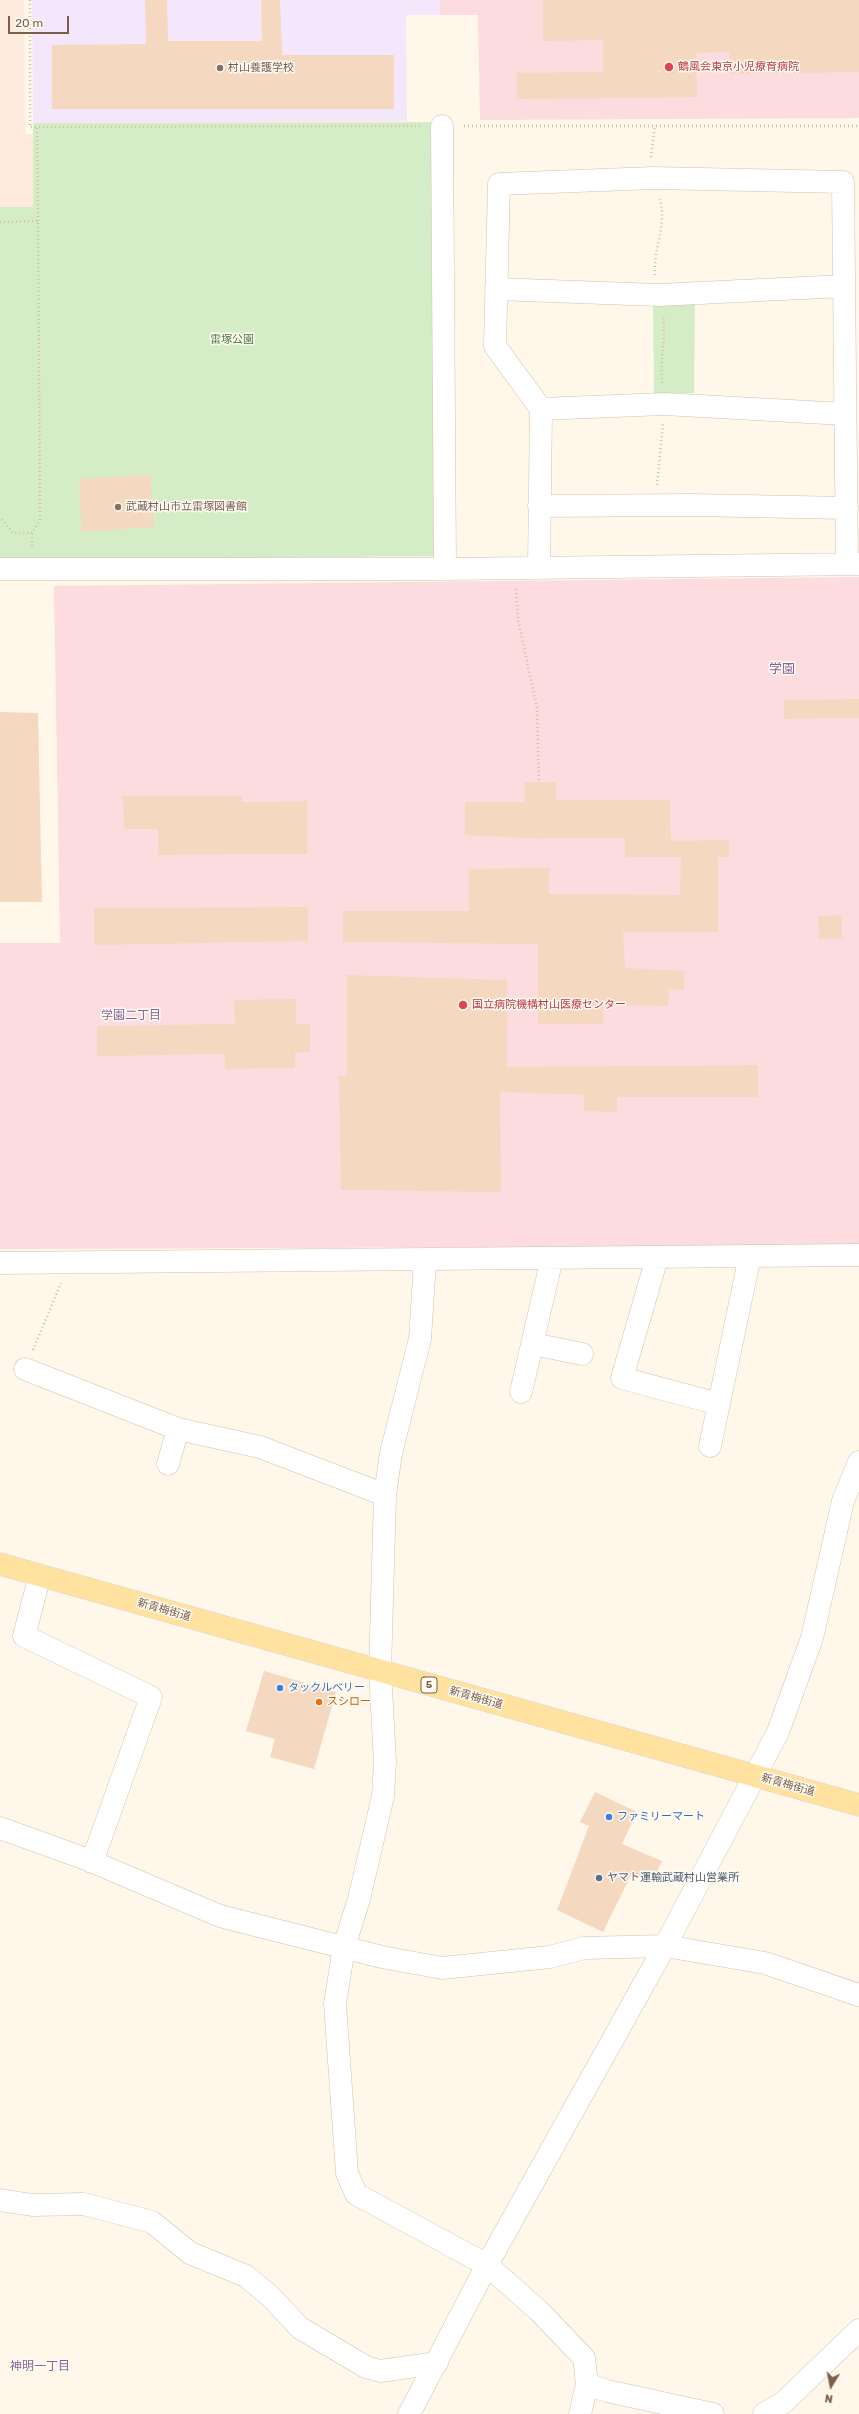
<!DOCTYPE html>
<html>
<head>
<meta charset="utf-8">
<style>
	body { margin:0 }
	#map { position:relative; width:859px; height:2414px; overflow:hidden; background:#fef7ea; font-family:Rubik,sans-serif }
	canvas { display:block }
	.north { position:absolute; left:811px; top:2366px; width:40px; height:40px; -webkit-text-stroke:3px #fffbf2; paint-order:stroke; rotate:190deg; font-size:11px; font-weight:700; line-height:16px; text-align:center; color:#7b5f4a }
	.north::after { content:''; display:block; margin:auto; width:14px; height:18px; background:#7b5f4a; clip-path:polygon(50% 0,100% 100%,50% 72%,0 100%) }
	.scale { position:absolute; left:8px; top:16px; width:61px; height:18px; box-sizing:border-box; border:2px solid #7b5f4a; border-top:0; padding-left:5px; font-size:12px; line-height:14px; white-space:nowrap; color:#7b5f4a; -webkit-text-stroke:3px #fffbf2; paint-order:stroke }
</style>
</head>
<body>
<div id="map">
<canvas width="859" height="2414"></canvas>
<div class="north">N</div>
<div class="scale">20 m</div>
</div>
<script>
const ctx = document.querySelector('canvas').getContext('2d');
ctx.lineJoin = 'round';
function fill(path, color) {
  ctx.fillStyle = color;
  ctx.fill(path, 'evenodd');
}
function strokePath(path, color, width, dash) {
  ctx.strokeStyle = color;
  ctx.lineWidth = width;
  ctx.lineCap = dash ? 'butt' : 'round';
  ctx.setLineDash(dash || []);
  ctx.stroke(path);
}
function label(font, color, halo, rows, align = 'center') {
  ctx.font = font + ' Rubik,"Noto Sans JP",sans-serif';
  ctx.lineWidth = 3;
  ctx.setLineDash([]);
  ctx.textBaseline = 'middle';
  ctx.strokeStyle = halo;
  ctx.fillStyle = color;
  for (const [text, x, y, turn = 0] of rows) {
    ctx.save();
    ctx.translate(x, y);
    ctx.rotate((+turn || 0) * Math.PI / 180);
    ctx.textAlign = isNaN(turn) ? turn : align;
    if (halo) ctx.strokeText(text, 0, 0);
    ctx.fillText(text, 0, 0);
    ctx.restore();
  }
}
const commercial = new Path2D(`
	M 0,0 L 24,0 L 25,134 L 33,134 L 33,207 L 0,207 Z`);
const education = new Path2D(`
	M 32,0 L 440,0 L 440,15 L 406,15 L 407,121 L 33,123 Z`);
const medical = new Path2D(`
	M 440,0 L 859,0 L 859,118 L 480,120 L 478,15 L 440,15 Z
	M 859,577 L 859,1246 L 0,1249 L 0,943 L 60,943 L 54,586 Z`);
const green = new Path2D(`
	M 449,122 L 452,556 L 0,560 L 0,207 L 33,207 L 33,123 Z
	M 695,302 L 694,393 L 654,394 L 653,303 Z`);
const building = new Path2D(`
	M 145,0 L 167,0 L 168,41 L 262,41 L 261,0 L 280,0 L 282,55 L 394,55 L 394,109 L 52,109 L 52,45 L 146,44 Z
	M 543,0 L 859,0 L 859,72 L 730,74 L 729,52 L 696,53 L 697,97 L 517,99 L 517,73 L 603,72 L 603,40 L 543,41 Z
	M 150,475 L 154,527 L 82,532 L 79,479 Z
	M 859,699 L 859,718 L 784,719 L 784,700 Z
	M 0,712 L 38,713 L 42,902 L 0,902 Z
	M 525,782 L 556,782 L 556,800 L 670,800 L 671,841 L 729,840 L 729,857 L 718,857 L 718,932 L 623,932 L 625,968 L 684,971 L 684,990 L 669,989 L 668,1006 L 603,1005 L 603,1024 L 538,1024 L 538,944 L 343,942 L 343,911 L 469,911 L 469,869 L 549,868 L 549,894 L 680,895 L 681,857 L 625,857 L 625,838 L 548,838 L 548,839 L 465,835 L 465,802 L 525,802 Z
	M 123,796 L 242,796 L 242,802 L 307,801 L 307,854 L 158,855 L 158,829 L 124,829 Z
	M 308,907 L 308,941 L 94,945 L 94,908 Z
	M 841,915 L 842,938 L 819,939 L 818,916 Z
	M 347,975 L 507,980 L 507,1067 L 758,1065 L 758,1097 L 617,1097 L 617,1112 L 584,1111 L 584,1095 L 500,1092 L 501,1192 L 341,1190 L 339,1076 L 347,1076 Z
	M 296,999 L 296,1024 L 310,1024 L 310,1052 L 295,1053 L 295,1068 L 225,1069 L 225,1054 L 97,1056 L 97,1026 L 235,1024 L 234,1000 Z
	M 264,1671 L 336,1692 L 314,1769 L 270,1757 L 275,1739 L 246,1731 Z
	M 595,1792 L 637,1812 L 622,1844 L 662,1861 L 652,1882 L 631,1875 L 603,1932 L 557,1910 L 589,1826 L 580,1822 Z`);
const path = new Path2D(`
	M 30,0 L 30,127 L 421,126
	M 464,126 L 859,126
	M 37,128 L 38,221
	M 651,157 L 655,125
	M 0,222 L 38,221 L 40,520 L 32,533 L 13,533 L 0,517
	M 655,275 C 653,250 667,224 660,199
	M 662,383 C 660,359 666,339 663,315
	M 657,485 L 663,424
	M 32,533 L 32,548
	M 516,589 L 518,619 L 537,708 L 539,782
	M 33,1350 L 61,1283`);
const minor = new Path2D(`
	M 442,126 L 445,569
	M 496,289 L 658,295 L 844,286
	M 541,409 L 664,404 L 845,414
	M 539,506 L 692,505 L 847,508
	M 539,568 L 541,409 L 495,346 L 499,184 L 654,178 L 843,182 L 847,564
	M 0,569 L 445,569 L 859,564
	M 657,1258 L 622,1378 L 719,1404
	M 425,1261 L 420,1339 L 391,1453 L 385,1495 L 380,1671 L 385,1762 L 383,1796 L 359,1899 L 344,1947 L 335,2004 L 347,2173 L 356,2194 L 487,2265 L 539,2311 L 584,2358 L 587,2384 L 580,2414
	M 0,1263 L 859,1255
	M 533,1344 L 582,1354
	M 25,1369 L 178,1429 L 260,1447 L 385,1495
	M 521,1392 L 552,1258
	M 710,1446 L 750,1256
	M 168,1464 L 178,1429
	M 40,1575 L 24,1636 L 151,1697 L 92,1862
	M 0,1828 L 86,1859 L 220,1916 L 382,1957 L 442,1968 L 550,1957 L 584,1948 L 665,1946 L 765,1963 L 859,1995
	M 0,2200 L 32,2205 L 84,2204 L 152,2222 L 190,2253 L 246,2276 L 270,2296 L 300,2328 L 366,2367 L 380,2371 L 437,2363
	M 587,2384 L 607,2391 L 713,2414
	M 409,2414 L 487,2265 L 665,1946 L 778,1732 L 812,1638 L 843,1501 L 859,1462
	M 764,2414 L 784,2402 L 859,2330`);
const major = new Path2D(`
	M 0,1564 L 859,1805`);
const markers = [
	[669,67,5,"#e0444e"],
	[220,68,4,"#8d6e63"],
	[118,507,4,"#8d6e63"],
	[463,1005,5,"#e0444e"],
	[280,1688,4,"#3f7fe0"],
	[319,1702,4,"#e8710a"],
	[609,1817,4,"#3f7fe0"],
	[599,1878,4,"#5c6f8a"]
];
const shields = [
	[429,1685,16]
];
const shieldNames = [
	["5",429,1685]
];
const healthNames = [
	["鶴風会東京小児療育病院",678,67],
	["国立病院機構村山医療センター",472,1005]
];
const educationNames = [
	["村山養護学校",228,68],
	["武蔵村山市立雷塚図書館",126,507]
];
const parkNames = [
	["雷塚公園",232,340]
];
const streetNames = [
	["新青梅街道",164,1610,16],
	["新青梅街道",476,1698,16],
	["新青梅街道",788,1785,16]
];
const shopNames = [
	["タックルベリー",288,1688],
	["ファミリーマート",617,1817]
];
const foodNames = [
	["スシロー",327,1702]
];
const serviceNames = [
	["ヤマト運輸武蔵村山営業所",607,1878]
];
const neighbourhoodNames = [
	["学園二丁目",131,1016],
	["神明一丁目",40,2367]
];
const quarterNames = [
	["学園",782,669]
];
fill(commercial, '#fee9dd');
fill(education, '#f4e6fb');
fill(medical, '#fcdcde');
fill(green, '#d4edc6');
fill(building, '#f5d8c0');
strokePath(minor, '#d2c0ae', 23);
strokePath(major, '#ddd5d0', 23);
strokePath(path, '#dbbba2', 2.5, [1, 3]);
strokePath(minor, '#fff', 22);
strokePath(major, '#ffe1a0', 22);
for (const [x, y, r, color] of markers) {
  const dot = new Path2D();
  dot.arc(x, y, r, 0, 2 * Math.PI);
  ctx.fillStyle = color;
  ctx.fill(dot);
  strokePath(dot, '#fffbf2', 1.5);
}
for (const [x, y, w] of shields) {
  const box = new Path2D();
  box.roundRect(x - w / 2, y - 8, w, 16, 3);
  ctx.fillStyle = '#fffbf2';
  ctx.fill(box);
  strokePath(box, '#7b5f4a', 1);
}
label('bold 10px', '#7b5f4a', null, shieldNames);
label('11px', '#be3a42', '#fffbf2', healthNames, 'left');
label('11px', '#785e54', '#fffbf2', educationNames, 'left');
label('11px', '#4c7b3e', '#fffbf2', parkNames);
label('11px', '#7b5f4a', '#fffbf2', streetNames);
label('11px', '#366cbe', '#fffbf2', shopNames, 'left');
label('11px', '#c56008', '#fffbf2', foodNames, 'left');
label('11px', '#4e5e75', '#fffbf2', serviceNames, 'left');
label('12px', '#886397', '#fffbf2', neighbourhoodNames);
label('13px', '#886397', '#fffbf2', quarterNames);
</script>
</body>
</html>
